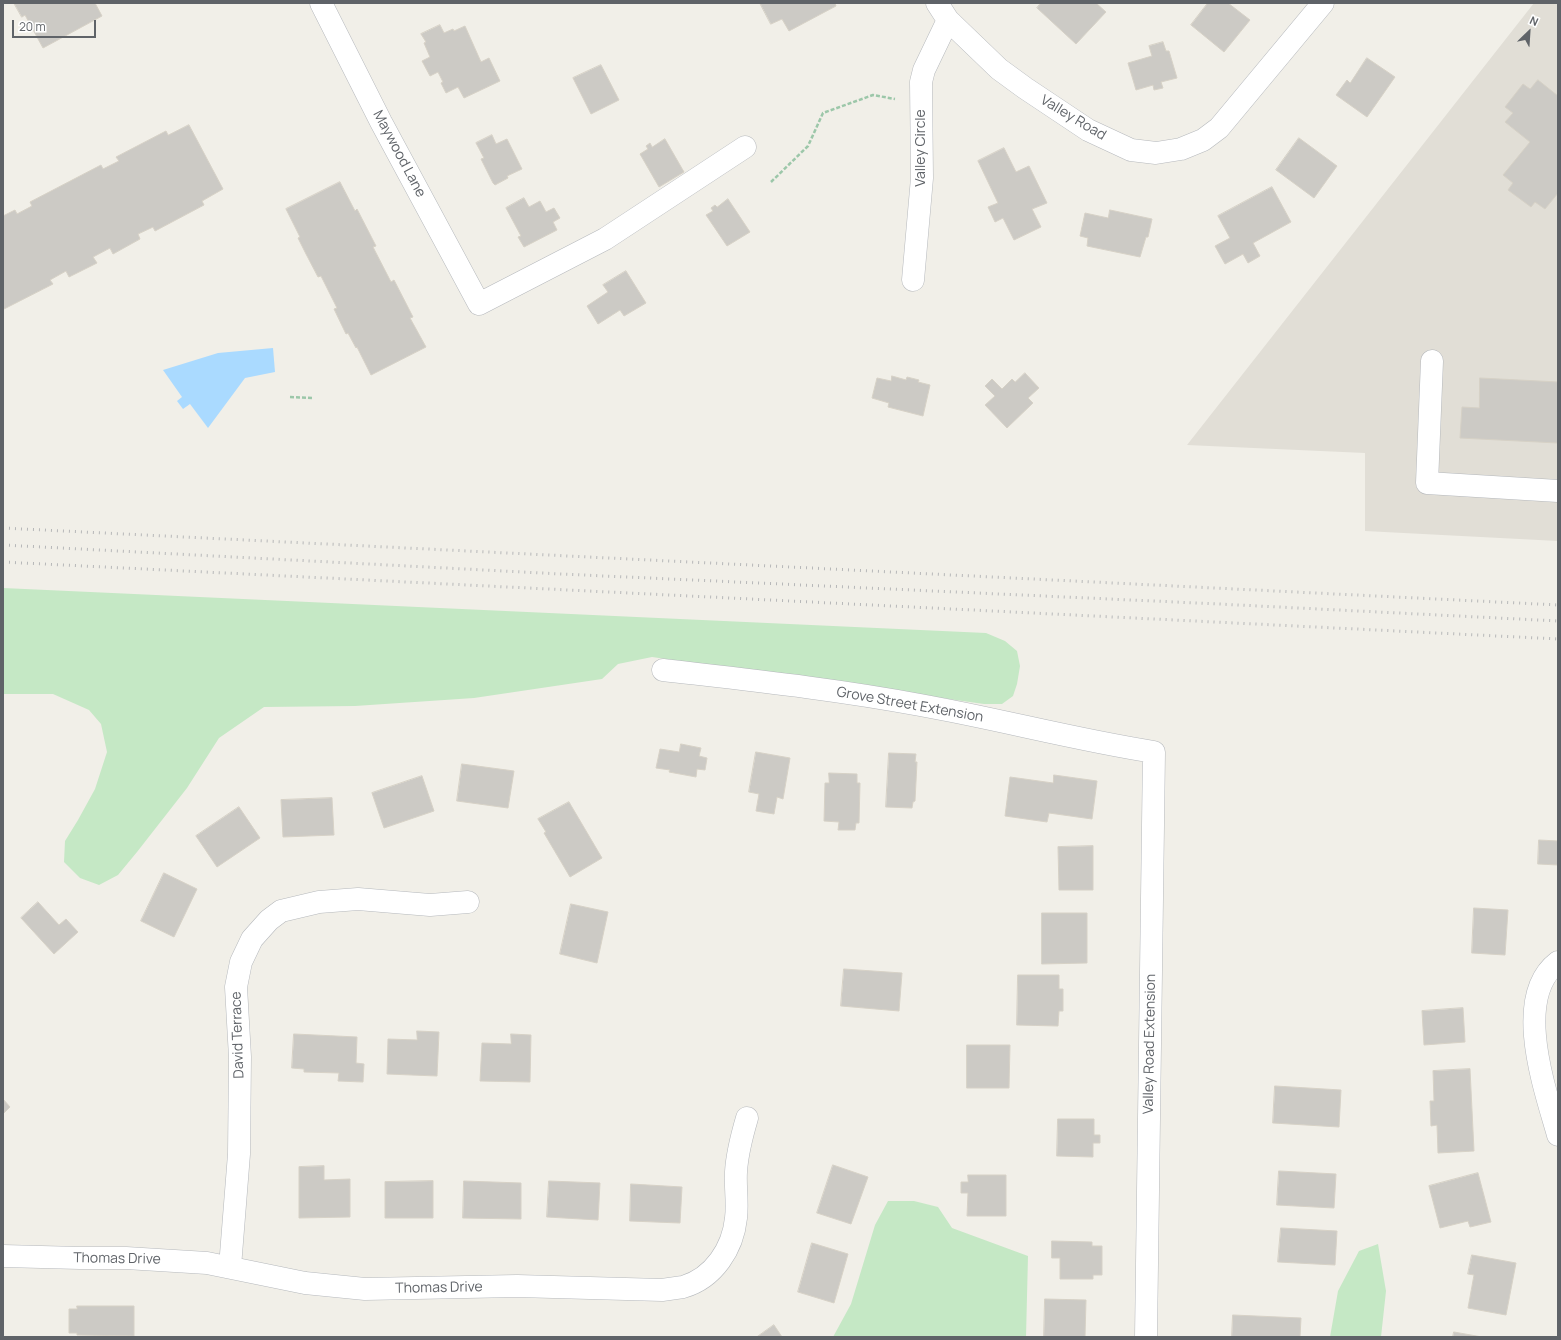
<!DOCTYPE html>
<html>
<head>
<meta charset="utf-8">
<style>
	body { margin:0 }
	#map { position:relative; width:1561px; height:1340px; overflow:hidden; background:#f1efe8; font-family:Manrope,sans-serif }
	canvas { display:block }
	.frame { position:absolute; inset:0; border:4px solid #5f6368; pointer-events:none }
	.north { position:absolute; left:1509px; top:12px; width:40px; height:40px; -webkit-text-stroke:3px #fff; paint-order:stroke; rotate:25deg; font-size:11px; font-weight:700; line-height:16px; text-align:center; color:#5f6368 }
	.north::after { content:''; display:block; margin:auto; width:14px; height:18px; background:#5f6368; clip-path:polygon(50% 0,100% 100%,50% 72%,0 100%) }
	.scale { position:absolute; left:12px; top:20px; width:84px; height:18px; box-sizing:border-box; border:2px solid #5f6368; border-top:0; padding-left:5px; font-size:12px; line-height:14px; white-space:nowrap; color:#5f6368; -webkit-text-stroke:3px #fff; paint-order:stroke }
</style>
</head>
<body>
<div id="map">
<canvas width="1561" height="1340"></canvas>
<div class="frame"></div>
<div class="north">N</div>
<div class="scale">20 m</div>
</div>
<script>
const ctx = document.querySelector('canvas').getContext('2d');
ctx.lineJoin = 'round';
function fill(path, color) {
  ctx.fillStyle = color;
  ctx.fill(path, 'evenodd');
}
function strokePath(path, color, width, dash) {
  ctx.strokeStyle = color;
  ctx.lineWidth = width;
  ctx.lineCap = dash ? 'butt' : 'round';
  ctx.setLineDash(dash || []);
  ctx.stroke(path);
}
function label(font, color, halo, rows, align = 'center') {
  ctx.font = font + ' Manrope,sans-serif';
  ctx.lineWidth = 3;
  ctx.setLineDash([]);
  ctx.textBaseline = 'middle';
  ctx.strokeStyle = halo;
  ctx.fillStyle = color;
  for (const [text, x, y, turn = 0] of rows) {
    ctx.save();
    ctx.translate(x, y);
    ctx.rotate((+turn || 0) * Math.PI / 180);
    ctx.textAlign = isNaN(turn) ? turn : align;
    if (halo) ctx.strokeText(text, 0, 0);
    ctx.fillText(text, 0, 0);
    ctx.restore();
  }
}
const education = new Path2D(`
	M 1534,3 L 1558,3 L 1558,541 L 1365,531 L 1365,453 L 1187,445 Z`);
const green = new Path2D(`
	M 3,588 L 986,633 L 1005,641 L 1017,651 L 1020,666 L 1017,684 L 1013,696 L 1002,704 L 984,704 L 652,657 L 618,664 L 602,679 L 474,698 L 355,706 L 264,707 L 219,738 L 187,788 L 137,852 L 118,875 L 99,885 L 80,878 L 64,862 L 65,841 L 78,820 L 95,789 L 107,752 L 101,724 L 89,710 L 53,694 L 3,694 Z
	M 888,1201 L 914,1201 L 938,1207 L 952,1228 L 1028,1256 L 1026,1337 L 833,1337 L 851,1304 L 875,1225 Z
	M 1378,1244 L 1386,1291 L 1381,1337 L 1330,1337 L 1338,1291 L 1359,1251 Z`);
const water = new Path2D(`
	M 273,348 L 275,372 L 245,378 L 208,428 L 190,404 L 183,409 L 177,401 L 182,397 L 163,370 L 218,353 Z`);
const building = new Path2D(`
	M 14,3 L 95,3 L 102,16 L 43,48 L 25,15 L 22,17 Z
	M 760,3 L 835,3 L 836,6 L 789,31 L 782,19 L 771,24 Z
	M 1041,3 L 1096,3 L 1106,12 L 1076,44 L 1037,8 Z
	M 1208,3 L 1228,3 L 1250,20 L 1224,52 L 1191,25 Z
	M 440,25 L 444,33 L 453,29 L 454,31 L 465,26 L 481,62 L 489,58 L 500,81 L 464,98 L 458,87 L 446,93 L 441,83 L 443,82 L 438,72 L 430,76 L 422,61 L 430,57 L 424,43 L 426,42 L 421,34 Z
	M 1163,42 L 1166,51 L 1169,51 L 1177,78 L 1161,82 L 1163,88 L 1154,90 L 1153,85 L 1136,90 L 1128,63 L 1152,56 L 1149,46 Z
	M 1367,58 L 1395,77 L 1367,117 L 1336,95 L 1347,80 L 1350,83 Z
	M 601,65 L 619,100 L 591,114 L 573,78 Z
	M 1538,80 L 1558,96 L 1558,193 L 1545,209 L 1535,202 L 1531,207 L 1508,190 L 1513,183 L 1503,175 L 1530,142 L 1505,122 L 1513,113 L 1505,107 L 1523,84 L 1530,89 Z
	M 189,125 L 223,189 L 202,201 L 204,205 L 155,231 L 153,227 L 138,234 L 140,239 L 113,254 L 110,248 L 93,257 L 97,263 L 69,277 L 66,271 L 50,280 L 53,284 L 4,309 L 3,307 L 3,216 L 15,210 L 17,214 L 32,206 L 30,202 L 101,165 L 103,169 L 119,161 L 116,157 L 166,131 L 168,135 Z
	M 492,135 L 496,144 L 507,139 L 522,169 L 507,176 L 508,178 L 495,185 L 493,183 L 481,159 L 484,158 L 476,143 Z
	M 1299,138 L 1337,166 L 1314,198 L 1276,170 Z
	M 665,139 L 684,172 L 659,187 L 640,154 L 648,149 L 646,146 L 650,143 L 652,147 Z
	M 1004,148 L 1016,172 L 1029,166 L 1047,203 L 1032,209 L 1041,227 L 1014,240 L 1003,218 L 995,222 L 988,207 L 998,203 L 978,161 Z
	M 340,182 L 355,211 L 357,209 L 376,246 L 373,247 L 391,282 L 394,280 L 413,317 L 410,318 L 426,347 L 371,375 L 357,347 L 356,348 L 348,333 L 346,334 L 334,309 L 337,308 L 321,276 L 318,277 L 306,254 L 298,238 L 300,237 L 286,209 Z
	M 1272,187 L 1291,222 L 1253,243 L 1260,256 L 1248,263 L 1243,254 L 1225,264 L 1215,246 L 1230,238 L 1218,216 Z
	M 524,198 L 529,207 L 540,201 L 546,212 L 554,208 L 560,218 L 553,222 L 557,230 L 524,247 L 518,237 L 521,236 L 506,208 Z
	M 728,199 L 750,232 L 727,246 L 706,215 L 713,211 L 711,208 L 715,205 L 717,207 Z
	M 1110,210 L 1152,219 L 1148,237 L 1146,237 L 1140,257 L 1087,246 L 1088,238 L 1080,236 L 1085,213 L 1108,218 Z
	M 626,271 L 646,303 L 624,316 L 620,310 L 598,324 L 587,306 L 608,292 L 603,285 Z
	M 1025,373 L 1039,388 L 1028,398 L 1033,403 L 1007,428 L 985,405 L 995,396 L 985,386 L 992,379 L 1002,389 L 1012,379 L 1015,382 Z
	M 892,376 L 906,380 L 907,377 L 919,380 L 918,382 L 930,385 L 923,416 L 888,407 L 889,403 L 872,398 L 877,378 L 891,381 Z
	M 1480,378 L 1558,382 L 1558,443 L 1460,438 L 1462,407 L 1479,408 Z
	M 681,744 L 701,748 L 699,756 L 707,758 L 705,770 L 697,769 L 696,777 L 669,772 L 670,770 L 656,768 L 660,749 L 679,752 Z
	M 756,752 L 790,758 L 783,799 L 777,797 L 774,814 L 756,811 L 759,794 L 749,792 Z
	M 889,753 L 916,754 L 915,762 L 917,762 L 915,801 L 913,802 L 912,808 L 886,807 Z
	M 462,764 L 514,771 L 508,808 L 457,801 Z
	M 829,773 L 857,774 L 857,783 L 860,783 L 859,823 L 856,823 L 855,830 L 838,830 L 839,822 L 824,821 L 825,783 L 829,783 Z
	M 1054,775 L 1097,781 L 1092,819 L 1049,813 L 1047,822 L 1005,816 L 1010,777 L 1053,783 Z
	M 422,776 L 434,811 L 384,828 L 372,793 Z
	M 332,798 L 334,835 L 283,837 L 281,800 Z
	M 569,802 L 602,858 L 570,877 L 544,833 L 546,832 L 538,819 Z
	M 239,807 L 260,838 L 217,867 L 196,836 Z
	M 1539,840 L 1558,841 L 1558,865 L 1538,864 Z
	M 1093,846 L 1093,890 L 1059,890 L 1058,847 Z
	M 164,873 L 197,889 L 174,937 L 141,921 Z
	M 38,902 L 59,925 L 66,919 L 78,932 L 54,954 L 21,918 Z
	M 571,904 L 608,912 L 597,963 L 560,954 Z
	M 1474,908 L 1508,910 L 1505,955 L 1472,953 Z
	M 1042,913 L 1087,913 L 1087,963 L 1042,964 Z
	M 844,969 L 902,973 L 899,1011 L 841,1006 Z
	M 1018,975 L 1059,975 L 1059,989 L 1063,989 L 1063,1011 L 1059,1011 L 1058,1026 L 1017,1025 Z
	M 1463,1008 L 1465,1042 L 1424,1045 L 1422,1011 Z
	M 417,1031 L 439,1032 L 437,1076 L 387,1074 L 388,1039 L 417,1040 Z
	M 294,1034 L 357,1037 L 356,1063 L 364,1064 L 363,1082 L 338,1081 L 339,1073 L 304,1072 L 304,1069 L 292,1068 Z
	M 511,1034 L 531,1035 L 530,1082 L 480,1081 L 482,1043 L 511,1044 Z
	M 967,1045 L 1010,1045 L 1009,1088 L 967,1088 Z
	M 1470,1069 L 1474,1151 L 1438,1153 L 1437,1125 L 1431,1126 L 1430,1101 L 1434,1101 L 1433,1071 Z
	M 1275,1086 L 1341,1090 L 1339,1127 L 1273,1123 Z
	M 3,1099 L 10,1107 L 3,1114 Z
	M 1058,1119 L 1094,1119 L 1094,1135 L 1100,1135 L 1100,1143 L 1093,1143 L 1093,1157 L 1057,1156 Z
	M 833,1165 L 868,1177 L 851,1224 L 817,1213 Z
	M 324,1166 L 324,1180 L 350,1179 L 350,1217 L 299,1218 L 299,1167 Z
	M 1279,1171 L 1336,1174 L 1334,1208 L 1277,1205 Z
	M 1478,1173 L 1491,1222 L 1470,1227 L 1468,1221 L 1440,1228 L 1429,1186 Z
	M 968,1175 L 1006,1175 L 1006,1216 L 967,1216 L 968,1193 L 961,1193 L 961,1182 L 968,1182 Z
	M 433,1181 L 433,1218 L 385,1218 L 385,1182 Z
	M 464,1181 L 521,1183 L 521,1219 L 463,1218 Z
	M 549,1181 L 600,1183 L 598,1220 L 547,1217 Z
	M 631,1184 L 682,1187 L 680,1223 L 630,1221 Z
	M 1281,1228 L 1337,1231 L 1335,1265 L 1278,1262 Z
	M 1052,1241 L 1092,1242 L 1092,1246 L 1102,1246 L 1102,1275 L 1093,1275 L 1093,1279 L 1060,1279 L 1060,1258 L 1052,1258 Z
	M 812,1243 L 848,1254 L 834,1303 L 798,1292 Z
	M 1472,1255 L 1516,1263 L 1506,1315 L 1468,1308 L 1474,1275 L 1468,1274 Z
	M 1045,1299 L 1086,1300 L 1085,1337 L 1044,1337 Z
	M 77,1306 L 134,1306 L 134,1336 L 77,1335 L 77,1333 L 69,1333 L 69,1309 L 77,1309 Z
	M 1233,1315 L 1301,1318 L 1300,1337 L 1232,1337 Z
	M 774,1325 L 782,1337 L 757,1337 Z
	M 1454,1332 L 1482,1337 L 1453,1337 Z`);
const path = new Path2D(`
	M 771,182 L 808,146 L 823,113 L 873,95 L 895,99
	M 290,397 L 313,398`);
const minor = new Path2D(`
	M 321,3 L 381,122 L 479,304 L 605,239 L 745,147
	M 937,3 L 948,20 L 999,69 L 1025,88 L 1088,130 L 1131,150 L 1156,153 L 1181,149 L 1203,140 L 1219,128 L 1323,3
	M 913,280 L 922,178 L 921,82 L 924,70 L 948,20
	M 1432,361 L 1427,483 L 1558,491
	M 663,670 C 749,680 835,689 920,705 C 999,719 1076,740 1154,752 L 1146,1337
	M 1558,962 C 1512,997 1545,1089 1558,1135
	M 3,1256 L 80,1258 L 126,1258 L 207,1263 L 305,1283 L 365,1289 L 517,1286 L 662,1290 C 669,1289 676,1288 683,1287 C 714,1278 733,1248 736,1218 C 738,1203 735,1187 736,1172 C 737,1154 742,1135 747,1118
	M 230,1267 L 239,1154 L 240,1057 L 236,987 L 241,962 L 252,939 L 269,920 L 281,911 L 319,902 L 358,899 L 430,905 L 468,902`);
const rail = new Path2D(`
	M 3,528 L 1558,605
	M 3,545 L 561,574 L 1219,604 L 1558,621
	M 3,562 L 1558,639`);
const streetNames = [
	["Valley Road",1073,118,31],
	["Valley Circle",921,148,-90],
	["Maywood Lane",399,154,62],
	["Grove Street Extension",910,705,10],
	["David Terrace",238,1035,-92],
	["Valley Road Extension",1150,1044,-89],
	["Thomas Drive",117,1259,1],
	["Thomas Drive",439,1288,-1]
];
fill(education, '#e1ded6');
fill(green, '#c5e8c5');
fill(water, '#aadaff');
fill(building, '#cccac5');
strokePath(building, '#d6d1c6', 1);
strokePath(minor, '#b5b8bc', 23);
strokePath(path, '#9cc7a9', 2.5, [4, 2]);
strokePath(minor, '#fff', 22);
strokePath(rail, '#b6b7b8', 3, [1, 5]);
label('14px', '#5f6368', '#fff', streetNames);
</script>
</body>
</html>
